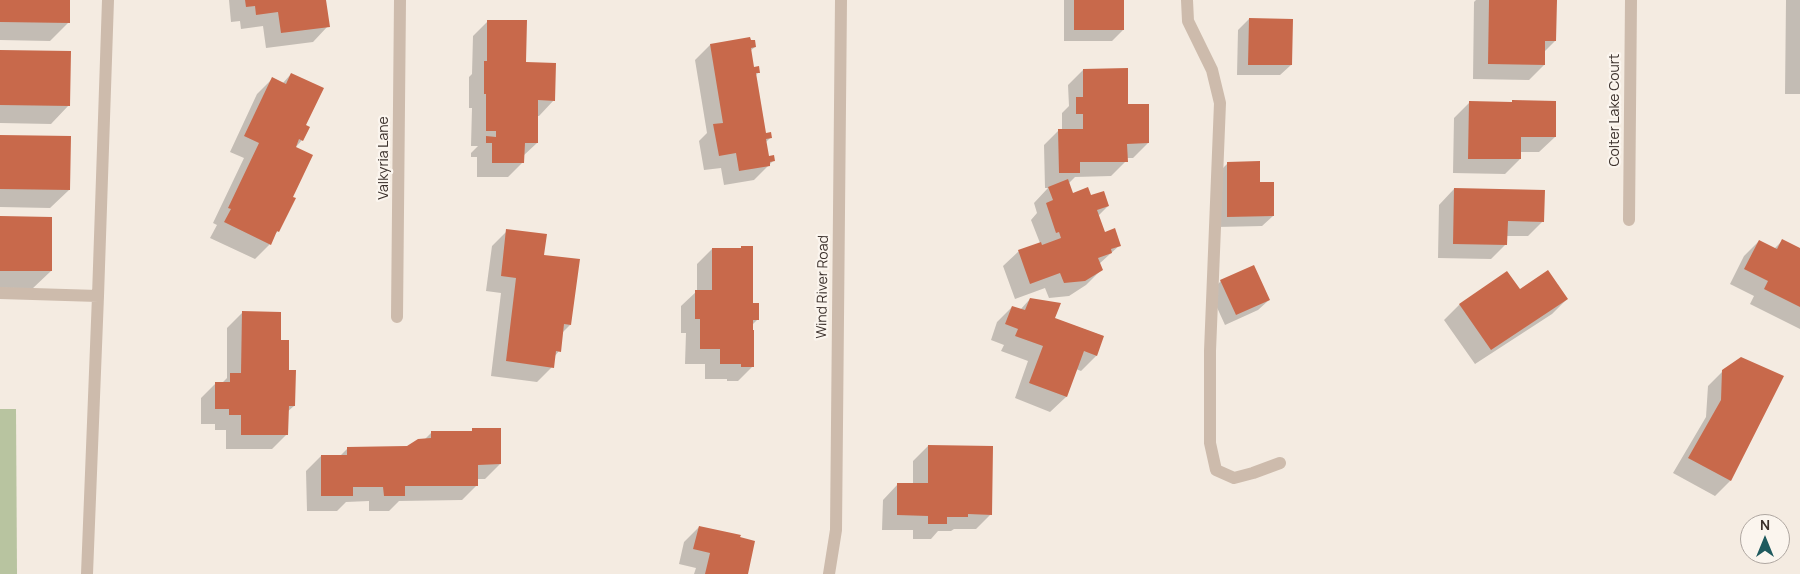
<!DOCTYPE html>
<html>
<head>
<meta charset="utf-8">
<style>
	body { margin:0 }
	#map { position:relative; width:1800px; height:574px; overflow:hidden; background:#f4ebe1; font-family:Manrope,sans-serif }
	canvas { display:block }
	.north { position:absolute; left:1740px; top:514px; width:50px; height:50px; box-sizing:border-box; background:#fbf5ee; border:1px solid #aea6a0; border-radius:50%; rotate:0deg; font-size:14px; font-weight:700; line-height:20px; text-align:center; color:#3b302b }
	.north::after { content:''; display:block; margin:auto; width:18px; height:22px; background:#1f5a5e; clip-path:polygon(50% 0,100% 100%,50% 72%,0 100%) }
</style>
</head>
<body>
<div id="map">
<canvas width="1800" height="574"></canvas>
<div class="north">N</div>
</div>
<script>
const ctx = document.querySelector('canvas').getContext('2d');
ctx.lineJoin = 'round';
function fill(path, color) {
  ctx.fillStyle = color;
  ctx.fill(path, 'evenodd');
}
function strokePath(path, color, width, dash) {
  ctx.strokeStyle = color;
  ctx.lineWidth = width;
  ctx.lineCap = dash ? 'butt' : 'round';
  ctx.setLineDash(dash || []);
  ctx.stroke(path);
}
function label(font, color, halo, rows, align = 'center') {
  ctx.font = font + ' Manrope,sans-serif';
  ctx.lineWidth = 4.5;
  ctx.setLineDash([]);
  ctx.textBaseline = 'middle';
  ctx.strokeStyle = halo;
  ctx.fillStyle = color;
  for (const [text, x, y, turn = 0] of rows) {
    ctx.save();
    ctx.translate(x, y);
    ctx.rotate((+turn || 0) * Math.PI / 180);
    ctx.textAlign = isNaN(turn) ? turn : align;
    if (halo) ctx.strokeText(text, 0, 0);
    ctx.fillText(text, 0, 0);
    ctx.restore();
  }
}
const green = new Path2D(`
	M 0,409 L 16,409 L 17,574 L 0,574 Z`);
const shadow = new Path2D(`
	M 0,0 L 69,0 L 69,22 L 50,41 L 0,40 Z
	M 229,0 L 325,0 L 328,26 L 313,42 L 266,48 L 263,26 L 241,29 L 240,21 L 231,22 Z
	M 1064,0 L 1123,0 L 1123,30 L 1112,41 L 1064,41 Z
	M 1476,0 L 1556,0 L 1555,41 L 1544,52 L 1544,65 L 1529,80 L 1473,79 L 1474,2 Z
	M 1786,0 L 1800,0 L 1800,94 L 1785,94 Z
	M 1249,19 L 1291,65 L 1280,75 L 1237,75 L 1238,30 Z
	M 488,21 L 525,63 L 554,100 L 539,116 L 537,116 L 537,143 L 523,156 L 523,162 L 508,177 L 477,177 L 477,157 L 471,157 L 471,153 L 478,146 L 471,146 L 472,108 L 469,108 L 469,77 L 472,74 L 473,36 Z
	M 710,45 L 755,47 L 750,51 L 753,69 L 759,72 L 755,76 L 765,134 L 771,137 L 765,143 L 768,157 L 773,161 L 754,180 L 724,185 L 721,168 L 704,170 L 699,141 L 707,133 L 695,60 Z
	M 0,52 L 69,105 L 51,124 L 0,123 Z
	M 1083,70 L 1127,105 L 1148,143 L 1133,158 L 1126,158 L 1126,161 L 1111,176 L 1075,177 L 1068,184 L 1072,195 L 1090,197 L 1108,206 L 1098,216 L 1104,233 L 1120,245 L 1099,264 L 1101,270 L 1086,285 L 1069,296 L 1049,298 L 1045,288 L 1015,299 L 1003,266 L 1019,251 L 1040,243 L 1031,220 L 1037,213 L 1034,203 L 1048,188 L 1045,188 L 1044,145 L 1059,130 L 1062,130 L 1062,113 L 1069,106 L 1068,85 Z
	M 291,74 L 304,126 L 302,140 L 295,148 L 278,231 L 273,236 L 270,244 L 255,259 L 210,238 L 217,225 L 213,223 L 244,158 L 230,152 L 257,94 L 272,79 L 282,84 Z
	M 1469,103 L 1555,137 L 1539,152 L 1520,152 L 1520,159 L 1505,174 L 1453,173 L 1454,118 Z
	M 0,137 L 69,190 L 50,208 L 0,207 Z
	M 1228,163 L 1259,183 L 1273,216 L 1262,226 L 1217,227 L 1217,174 Z
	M 1454,189 L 1543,221 L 1528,236 L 1506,236 L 1506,244 L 1491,259 L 1438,258 L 1439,205 Z
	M 0,217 L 51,271 L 32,289 L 0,289 Z
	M 507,231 L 543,256 L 570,325 L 562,333 L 559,351 L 554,357 L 552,367 L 537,382 L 491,376 L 501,293 L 486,291 L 492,246 Z
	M 1759,241 L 1774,249 L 1782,241 L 1800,250 L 1800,329 L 1750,304 L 1754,296 L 1730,284 L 1744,256 Z
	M 742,247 L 752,304 L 757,320 L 752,325 L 753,366 L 738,381 L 727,381 L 727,379 L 705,379 L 705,364 L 685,364 L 686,333 L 681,333 L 681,306 L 697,291 L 697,264 L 712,249 L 740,249 Z
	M 1507,272 L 1519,291 L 1567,299 L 1552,314 L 1475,364 L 1444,320 L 1459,305 Z
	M 1221,281 L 1269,300 L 1258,310 L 1225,325 L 1210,292 Z
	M 1030,299 L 1053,318 L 1103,336 L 1096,356 L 1081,371 L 1076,369 L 1066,397 L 1050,412 L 1015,398 L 1028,361 L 1001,351 L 1004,345 L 991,340 L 997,322 L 1012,307 L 1020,310 Z
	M 243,312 L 280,341 L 288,371 L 294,406 L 287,412 L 287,434 L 272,449 L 226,449 L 226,430 L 215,430 L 215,424 L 201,424 L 201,398 L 216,383 L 222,383 L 227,378 L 227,328 Z
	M 1723,371 L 1782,377 L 1730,481 L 1715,496 L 1673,473 L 1706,417 L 1708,386 Z
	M 473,430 L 500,464 L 485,479 L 477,479 L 477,485 L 462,500 L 399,501 L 389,511 L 369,511 L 369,501 L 346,502 L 337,511 L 307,511 L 306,471 L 321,456 L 340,456 L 348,448 L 407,448 L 424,440 L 431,433 L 470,432 Z
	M 928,446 L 991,514 L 976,529 L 954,529 L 951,531 L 938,531 L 931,539 L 913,539 L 913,530 L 882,530 L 883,500 L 898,484 L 913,484 L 913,461 Z
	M 699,527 L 746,574 L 694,574 L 696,568 L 679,564 L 684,542 Z`);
const building = new Path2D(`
	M 0,0 L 70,0 L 70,23 L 0,22 Z
	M 245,0 L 326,0 L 330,27 L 281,33 L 278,12 L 256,15 L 255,6 L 246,7 Z
	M 1074,0 L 1124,0 L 1124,30 L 1074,30 Z
	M 1489,0 L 1557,0 L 1556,41 L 1545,41 L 1545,65 L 1488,64 Z
	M 1249,18 L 1293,19 L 1292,65 L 1248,65 Z
	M 487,20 L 527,20 L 526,62 L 556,63 L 555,101 L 538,100 L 538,143 L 525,143 L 524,163 L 492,163 L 492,143 L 486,143 L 486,136 L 496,137 L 496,131 L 486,131 L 486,94 L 484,94 L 484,61 L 487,61 Z
	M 750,37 L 751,40 L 755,40 L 756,47 L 751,48 L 754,67 L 759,66 L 760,73 L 756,73 L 766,133 L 771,132 L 772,138 L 766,139 L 769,156 L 774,155 L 775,161 L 770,162 L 770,166 L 739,171 L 736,153 L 719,156 L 713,124 L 723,123 L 710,44 Z
	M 0,50 L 71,51 L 70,106 L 0,105 Z
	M 1128,68 L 1128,104 L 1149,104 L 1149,143 L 1127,144 L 1128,162 L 1080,162 L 1080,173 L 1059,173 L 1058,129 L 1083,129 L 1083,114 L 1076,114 L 1076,97 L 1083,97 L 1083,69 Z
	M 291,73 L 324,88 L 306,125 L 310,127 L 303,141 L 299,139 L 296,147 L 313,155 L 293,197 L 296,198 L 279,232 L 277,231 L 271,245 L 224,222 L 231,209 L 228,208 L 259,143 L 244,136 L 272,77 L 286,84 Z
	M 1512,100 L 1556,101 L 1556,137 L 1521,137 L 1521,159 L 1468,159 L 1469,101 L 1512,102 Z
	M 0,135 L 71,136 L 70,190 L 0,189 Z
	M 1260,161 L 1260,182 L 1274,182 L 1274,216 L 1227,217 L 1227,162 Z
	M 1068,179 L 1073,193 L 1088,187 L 1091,195 L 1104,191 L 1109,206 L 1097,210 L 1105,232 L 1115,228 L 1121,246 L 1111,249 L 1112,253 L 1098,258 L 1103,270 L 1085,281 L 1064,283 L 1060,273 L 1030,284 L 1018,250 L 1041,242 L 1042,245 L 1061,238 L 1059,232 L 1056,233 L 1046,203 L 1053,200 L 1048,187 Z
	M 1454,188 L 1545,190 L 1544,222 L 1508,221 L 1507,245 L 1453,244 Z
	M 0,216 L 52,217 L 52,271 L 0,271 Z
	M 506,229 L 547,234 L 544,255 L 580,259 L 571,325 L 564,324 L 561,352 L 556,351 L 554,368 L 506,361 L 516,278 L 501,276 Z
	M 1782,239 L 1800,248 L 1800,307 L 1764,289 L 1768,281 L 1744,269 L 1759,240 L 1777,249 Z
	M 741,246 L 753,246 L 753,303 L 759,303 L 759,320 L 753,320 L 753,330 L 754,330 L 754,367 L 741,367 L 741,364 L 720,364 L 720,349 L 700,349 L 700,319 L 695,319 L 695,290 L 712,290 L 712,248 L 741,248 Z
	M 1254,265 L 1270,300 L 1236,315 L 1220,280 Z
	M 1548,270 L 1568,299 L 1491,350 L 1459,304 L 1507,271 L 1520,289 Z
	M 1030,298 L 1061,303 L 1055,318 L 1104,336 L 1097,356 L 1084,351 L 1067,397 L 1029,383 L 1043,346 L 1015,336 L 1018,329 L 1005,324 L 1012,306 L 1025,310 Z
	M 242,311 L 281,312 L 281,340 L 289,340 L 289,370 L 296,370 L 295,406 L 289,406 L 288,435 L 241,435 L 241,415 L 229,415 L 229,409 L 215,409 L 215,382 L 230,382 L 230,373 L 241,373 Z
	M 1741,357 L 1784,376 L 1731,481 L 1688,458 L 1721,400 L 1722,370 Z
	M 472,428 L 501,428 L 501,464 L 478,465 L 478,486 L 405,486 L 405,496 L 384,496 L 383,487 L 353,487 L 353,496 L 321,496 L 321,455 L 347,455 L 347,447 L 407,446 L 418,439 L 431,438 L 431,431 L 472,431 Z
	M 928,445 L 993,446 L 992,515 L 968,514 L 968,517 L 947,517 L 947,524 L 928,524 L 928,516 L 897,515 L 897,483 L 928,483 Z
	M 699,526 L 741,535 L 740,537 L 755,541 L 748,574 L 705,574 L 710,553 L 693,549 Z`);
const service = new Path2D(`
	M 1187,0 L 1188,21 L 1212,70 L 1220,103 L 1210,351 L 1210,443 L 1216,470 L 1234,478 L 1253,473 L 1280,463
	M 0,293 L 98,296 L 108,0
	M 87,574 L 98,296`);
const minor = new Path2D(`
	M 1629,220 L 1631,0
	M 397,317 L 400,0`);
const tertiary = new Path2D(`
	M 829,574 L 836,530 L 841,0`);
const streetNames = [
	["Colter Lake Court",1615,110,-90],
	["Valkyria Lane",384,158,-90],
	["Wind River Road",823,287,-89]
];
fill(green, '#b8c4a0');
fill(shadow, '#0003');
fill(building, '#c8694b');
strokePath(service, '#cdbbac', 12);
strokePath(minor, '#cdbbac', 12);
strokePath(tertiary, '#cdbbac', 12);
label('14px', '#3b302b', '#fbf5ee', streetNames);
</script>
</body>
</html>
